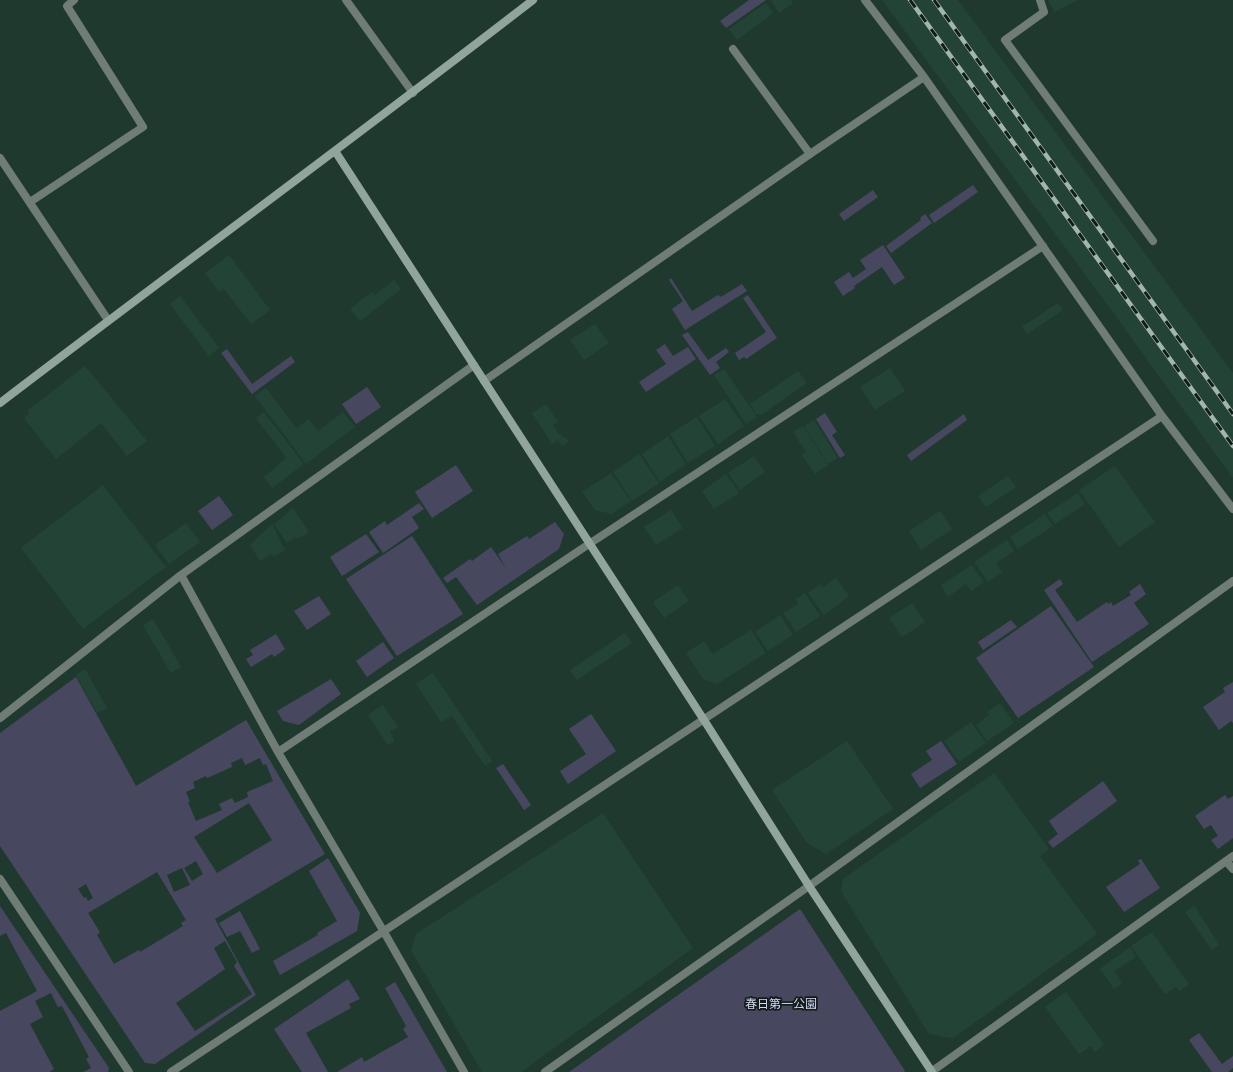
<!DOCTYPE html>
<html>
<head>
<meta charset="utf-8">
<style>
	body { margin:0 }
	canvas { display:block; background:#20392e }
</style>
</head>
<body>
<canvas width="1233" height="1072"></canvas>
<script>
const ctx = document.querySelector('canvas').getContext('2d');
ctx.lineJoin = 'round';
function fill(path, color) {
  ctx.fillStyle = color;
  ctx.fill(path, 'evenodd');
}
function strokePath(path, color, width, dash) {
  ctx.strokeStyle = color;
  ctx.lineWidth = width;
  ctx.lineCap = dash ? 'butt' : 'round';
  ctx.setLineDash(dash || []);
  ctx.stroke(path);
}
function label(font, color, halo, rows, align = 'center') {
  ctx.font = font + ' "Fira Sans Condensed","Noto Sans JP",sans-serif';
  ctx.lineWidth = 3.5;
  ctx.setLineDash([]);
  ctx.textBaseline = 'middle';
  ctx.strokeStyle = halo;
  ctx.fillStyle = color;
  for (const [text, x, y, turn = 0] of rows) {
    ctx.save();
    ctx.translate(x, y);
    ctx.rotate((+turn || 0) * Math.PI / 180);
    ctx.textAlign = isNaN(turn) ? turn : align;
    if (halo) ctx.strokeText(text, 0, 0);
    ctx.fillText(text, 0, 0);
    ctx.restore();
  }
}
const built = new Path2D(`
	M 771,0 L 791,0 L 793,3 L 779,13 Z
	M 882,0 L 958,0 L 1233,373 L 1233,478 L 1093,285 Z
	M 1048,0 L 1078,0 L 1055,12 Z
	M 766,3 L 773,13 L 737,40 L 729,29 Z
	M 229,255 L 270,310 L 251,324 L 224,289 L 219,292 L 205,273 Z
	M 394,280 L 401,289 L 360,321 L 350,309 L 372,292 L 375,295 Z
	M 180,296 L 219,348 L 209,356 L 170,304 Z
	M 1058,303 L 1063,310 L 1027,334 L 1022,327 Z
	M 595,324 L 609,343 L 584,360 L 570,340 Z
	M 85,366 L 147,441 L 127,456 L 101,423 L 56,459 L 24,418 L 29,414 L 27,411 Z
	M 890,368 L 905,391 L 875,410 L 860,387 Z
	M 724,369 L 757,417 L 746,424 L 714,375 Z
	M 798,371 L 807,383 L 761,415 L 756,414 L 750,404 Z
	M 266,388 L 296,428 L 309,419 L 318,431 L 343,412 L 355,427 L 306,464 L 255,396 Z
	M 725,399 L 744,426 L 718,444 L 699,416 Z
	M 546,404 L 558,422 L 553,425 L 558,433 L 569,441 L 562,446 L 558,440 L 552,444 L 532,413 Z
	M 264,412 L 304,464 L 272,488 L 264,477 L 286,458 L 256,418 Z
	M 697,417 L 715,446 L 688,463 L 670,434 Z
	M 814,420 L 838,458 L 828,464 L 804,426 Z
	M 803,426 L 828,465 L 815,474 L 802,455 L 806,452 L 793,432 Z
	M 668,436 L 686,464 L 660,482 L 642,454 Z
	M 639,454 L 659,483 L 632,501 L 613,472 Z
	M 754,456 L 765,472 L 740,490 L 728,473 Z
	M 1115,466 L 1155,522 L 1119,547 L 1079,490 Z
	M 611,473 L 631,501 L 612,514 L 595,510 L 582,492 Z
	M 726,474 L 739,493 L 714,509 L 702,491 Z
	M 1008,476 L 1016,487 L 986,507 L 978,496 Z
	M 103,485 L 166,567 L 83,629 L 21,548 Z
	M 1078,493 L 1085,504 L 1055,524 L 1047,513 Z
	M 293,508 L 309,532 L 298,539 L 295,537 L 287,543 L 274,524 Z
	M 671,510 L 683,528 L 656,545 L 644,527 Z
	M 940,511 L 952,529 L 921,550 L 909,531 Z
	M 1045,514 L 1053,526 L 1018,549 L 1010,537 Z
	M 186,523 L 200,542 L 169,564 L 155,545 Z
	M 272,524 L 285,550 L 274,557 L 272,554 L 260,561 L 250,545 Z
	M 1007,540 L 1014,551 L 996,563 L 1002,572 L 988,582 L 974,562 Z
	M 972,565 L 984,582 L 971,591 L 966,584 L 948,597 L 941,585 Z
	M 836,578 L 849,596 L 824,615 L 808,593 L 821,584 L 823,587 Z
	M 678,585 L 689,601 L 664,618 L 653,602 Z
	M 805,593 L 820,616 L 796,632 L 783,613 L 798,604 L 795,599 Z
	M 912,603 L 925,622 L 902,637 L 889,618 Z
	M 780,615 L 793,635 L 768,651 L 755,632 Z
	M 153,619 L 181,667 L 171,673 L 143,625 Z
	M 751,630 L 766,653 L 717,684 L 703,679 L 686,653 L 704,641 L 712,654 Z
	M 625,633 L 632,643 L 577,680 L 570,670 Z
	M 85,669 L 107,708 L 97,713 L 76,675 Z
	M 433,673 L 492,761 L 485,766 L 452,716 L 441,722 L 416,684 Z
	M 1000,703 L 1014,723 L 987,741 L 976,725 L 989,715 L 987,712 Z
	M 383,705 L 398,727 L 390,732 L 395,741 L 388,745 L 368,715 Z
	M 971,722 L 986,743 L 959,762 L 944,741 Z
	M 847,741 L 893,809 L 826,854 L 807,843 L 772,790 Z
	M 994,773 L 1049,849 L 1040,856 L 1097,934 L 956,1036 L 952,1038 L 929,1034 L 841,891 L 843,879 Z
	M 603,813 L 693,948 L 521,1072 L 482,1072 L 411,950 L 416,934 Z
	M 1194,905 L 1219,945 L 1212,950 L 1185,912 Z
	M 1152,932 L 1189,984 L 1180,991 L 1176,987 L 1165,994 L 1131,946 Z
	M 1130,947 L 1136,957 L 1114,971 L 1122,984 L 1114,989 L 1100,969 Z
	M 1066,992 L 1104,1045 L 1095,1052 L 1091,1046 L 1079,1054 L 1045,1007 Z`);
const green = new Path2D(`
	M 749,0 L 766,0 L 726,28 L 720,21 Z
	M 973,185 L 978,192 L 934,223 L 929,215 Z
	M 873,190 L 878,197 L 844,221 L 839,214 Z
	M 925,214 L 932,223 L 891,253 L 886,246 L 921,220 L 920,218 Z
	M 883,245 L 905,278 L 894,285 L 882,267 L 854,286 L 855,288 L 843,296 L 834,282 L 849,272 L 853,278 L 866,269 L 860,260 Z
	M 671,278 L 692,311 L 718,295 L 721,297 L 742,284 L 747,291 L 685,330 L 672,309 L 683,301 L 669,280 Z
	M 748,295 L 777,338 L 746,359 L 744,357 L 739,360 L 735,353 L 766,332 L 743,298 Z
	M 688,332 L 708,360 L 726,348 L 729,352 L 716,362 L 720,368 L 710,375 L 682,335 Z
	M 665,344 L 673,356 L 688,347 L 696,359 L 646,392 L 639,382 L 666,364 L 656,350 Z
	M 227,349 L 252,384 L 291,356 L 295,362 L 252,394 L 221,353 Z
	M 367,387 L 381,407 L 356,424 L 342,404 Z
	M 825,413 L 837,432 L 832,435 L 845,455 L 840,458 L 816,419 Z
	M 964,414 L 967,420 L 911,461 L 907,455 Z
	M 456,465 L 473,491 L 432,518 L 415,492 Z
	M 219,496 L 233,515 L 212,530 L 198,511 Z
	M 419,503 L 424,509 L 412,517 L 419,528 L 383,553 L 369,532 L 385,521 L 387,525 Z
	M 555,522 L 564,534 L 559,549 L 477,605 L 456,577 L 447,583 L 443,578 L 470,559 L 472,561 L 491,547 L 506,568 L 498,554 L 527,536 L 529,539 Z
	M 366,534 L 379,552 L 342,576 L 330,557 Z
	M 412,536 L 463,614 L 397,656 L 346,579 Z
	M 1060,579 L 1063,584 L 1055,590 L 1077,622 L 1107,602 L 1108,604 L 1111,602 L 1113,606 L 1131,595 L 1129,592 L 1140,584 L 1146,594 L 1134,603 L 1149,624 L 1092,662 L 1044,590 Z
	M 319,596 L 331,614 L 307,630 L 294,611 Z
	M 1051,606 L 1094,667 L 1018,718 L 976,658 Z
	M 1011,620 L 1017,627 L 983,650 L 978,642 Z
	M 276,634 L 285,649 L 274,657 L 272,654 L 251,667 L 246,659 L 253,655 L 250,650 Z
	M 383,642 L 394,658 L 367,677 L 356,661 Z
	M 76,677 L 136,786 L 246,720 L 325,854 L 215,919 L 256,995 L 155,1064 L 145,1063 L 0,846 L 0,733 ZM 242,758 L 245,765 L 260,758 L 263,765 L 266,764 L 273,781 L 247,792 L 248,797 L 235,803 L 232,798 L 219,804 L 222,810 L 196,821 L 188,802 L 190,802 L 186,792 L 195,788 L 193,782 L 206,776 L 207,778 L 232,767 L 231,763 ZM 249,803 L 272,840 L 217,873 L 194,837 ZM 196,861 L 203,874 L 192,881 L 184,868 ZM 182,868 L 190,885 L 174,892 L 167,875 ZM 157,872 L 186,920 L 181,923 L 183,926 L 140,952 L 139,950 L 114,964 L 97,935 L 100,932 L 88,913 ZM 86,884 L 93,898 L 88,901 L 86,897 L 84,898 L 78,889 ZM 225,941 L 237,962 L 234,966 L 252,994 L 195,1031 L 176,1003 L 225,969 L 214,948 Z
	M 331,679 L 341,694 L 299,725 L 283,721 L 277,711 Z
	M 1233,682 L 1233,723 L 1231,721 L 1219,730 L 1203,707 L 1225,692 L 1223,688 Z
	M 591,714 L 616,751 L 568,784 L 560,771 L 586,754 L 569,729 Z
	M 941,741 L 957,764 L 920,788 L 911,774 L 932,760 L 926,751 Z
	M 503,764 L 531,805 L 524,810 L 496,768 Z
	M 1103,781 L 1117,801 L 1053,848 L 1048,842 L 1058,834 L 1049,821 Z
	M 1225,795 L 1228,799 L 1233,796 L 1233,838 L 1218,849 L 1211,840 L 1218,836 L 1211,825 L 1204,829 L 1195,816 Z
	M 328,858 L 360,913 L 357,931 L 280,975 L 273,961 L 318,935 L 317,933 L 337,921 L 309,871 Z
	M 1141,859 L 1160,888 L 1124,912 L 1106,887 L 1140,864 L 1138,860 Z
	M 0,906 L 109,1068 L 108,1072 L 83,1072 L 91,1068 L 86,1059 L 89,1057 L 62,1006 L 58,1007 L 51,993 L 35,1001 L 43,1017 L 30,1024 L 54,1069 L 49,1072 L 0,1072 L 0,1011 L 37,991 L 6,933 L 0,936 Z
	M 800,909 L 905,1071 L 904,1072 L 569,1072 Z
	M 240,911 L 260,949 L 252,953 L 240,931 L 227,937 L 219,923 Z
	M 348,979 L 360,999 L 349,1004 L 351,1008 L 306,1033 L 328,1072 L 302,1072 L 274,1029 Z
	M 395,982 L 447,1072 L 337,1072 L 362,1057 L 364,1062 L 408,1037 L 403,1029 L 406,1026 L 385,988 Z
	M 1199,1033 L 1222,1064 L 1233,1056 L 1233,1068 L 1228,1072 L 1212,1072 L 1189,1040 Z`);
const lane = new Path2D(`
	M 1040,0 L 1044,12 L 1005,40 L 1153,241
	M 733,49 L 810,154`);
const street = new Path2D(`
	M 346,0 L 413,93
	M 865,0 L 924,77 L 1162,416 L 1233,509
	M 0,158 L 108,320
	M 30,202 L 143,127 L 67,6 L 74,0
	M 484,381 L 810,154 L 924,77
	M 181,575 L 278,752 L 384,932 L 464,1072
	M 0,718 L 181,575 L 474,365
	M 278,752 L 589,544 L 1043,246
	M 1226,861 L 1233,869
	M 0,879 L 129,1072
	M 171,1072 L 1162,416
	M 545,1072 L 809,886 L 1233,581
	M 931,1072 L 1233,856`);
const secondary = new Path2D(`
	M 335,151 L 704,720 L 809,886 L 932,1072
	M 0,403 C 177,268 357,136 533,0`);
const rail = new Path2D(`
	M 910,0 L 1233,446
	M 934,0 L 1233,414`);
const parkNames = [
	["春日第一公園",781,1005]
];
fill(built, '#224335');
fill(green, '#474760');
strokePath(lane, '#707c76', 8);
strokePath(street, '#707c76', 8);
strokePath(secondary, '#92a59c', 8);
strokePath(rail, '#a3b6ad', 4.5);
strokePath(rail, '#131d18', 3, [9]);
label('12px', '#d5d5f6', '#131d18', parkNames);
</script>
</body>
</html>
